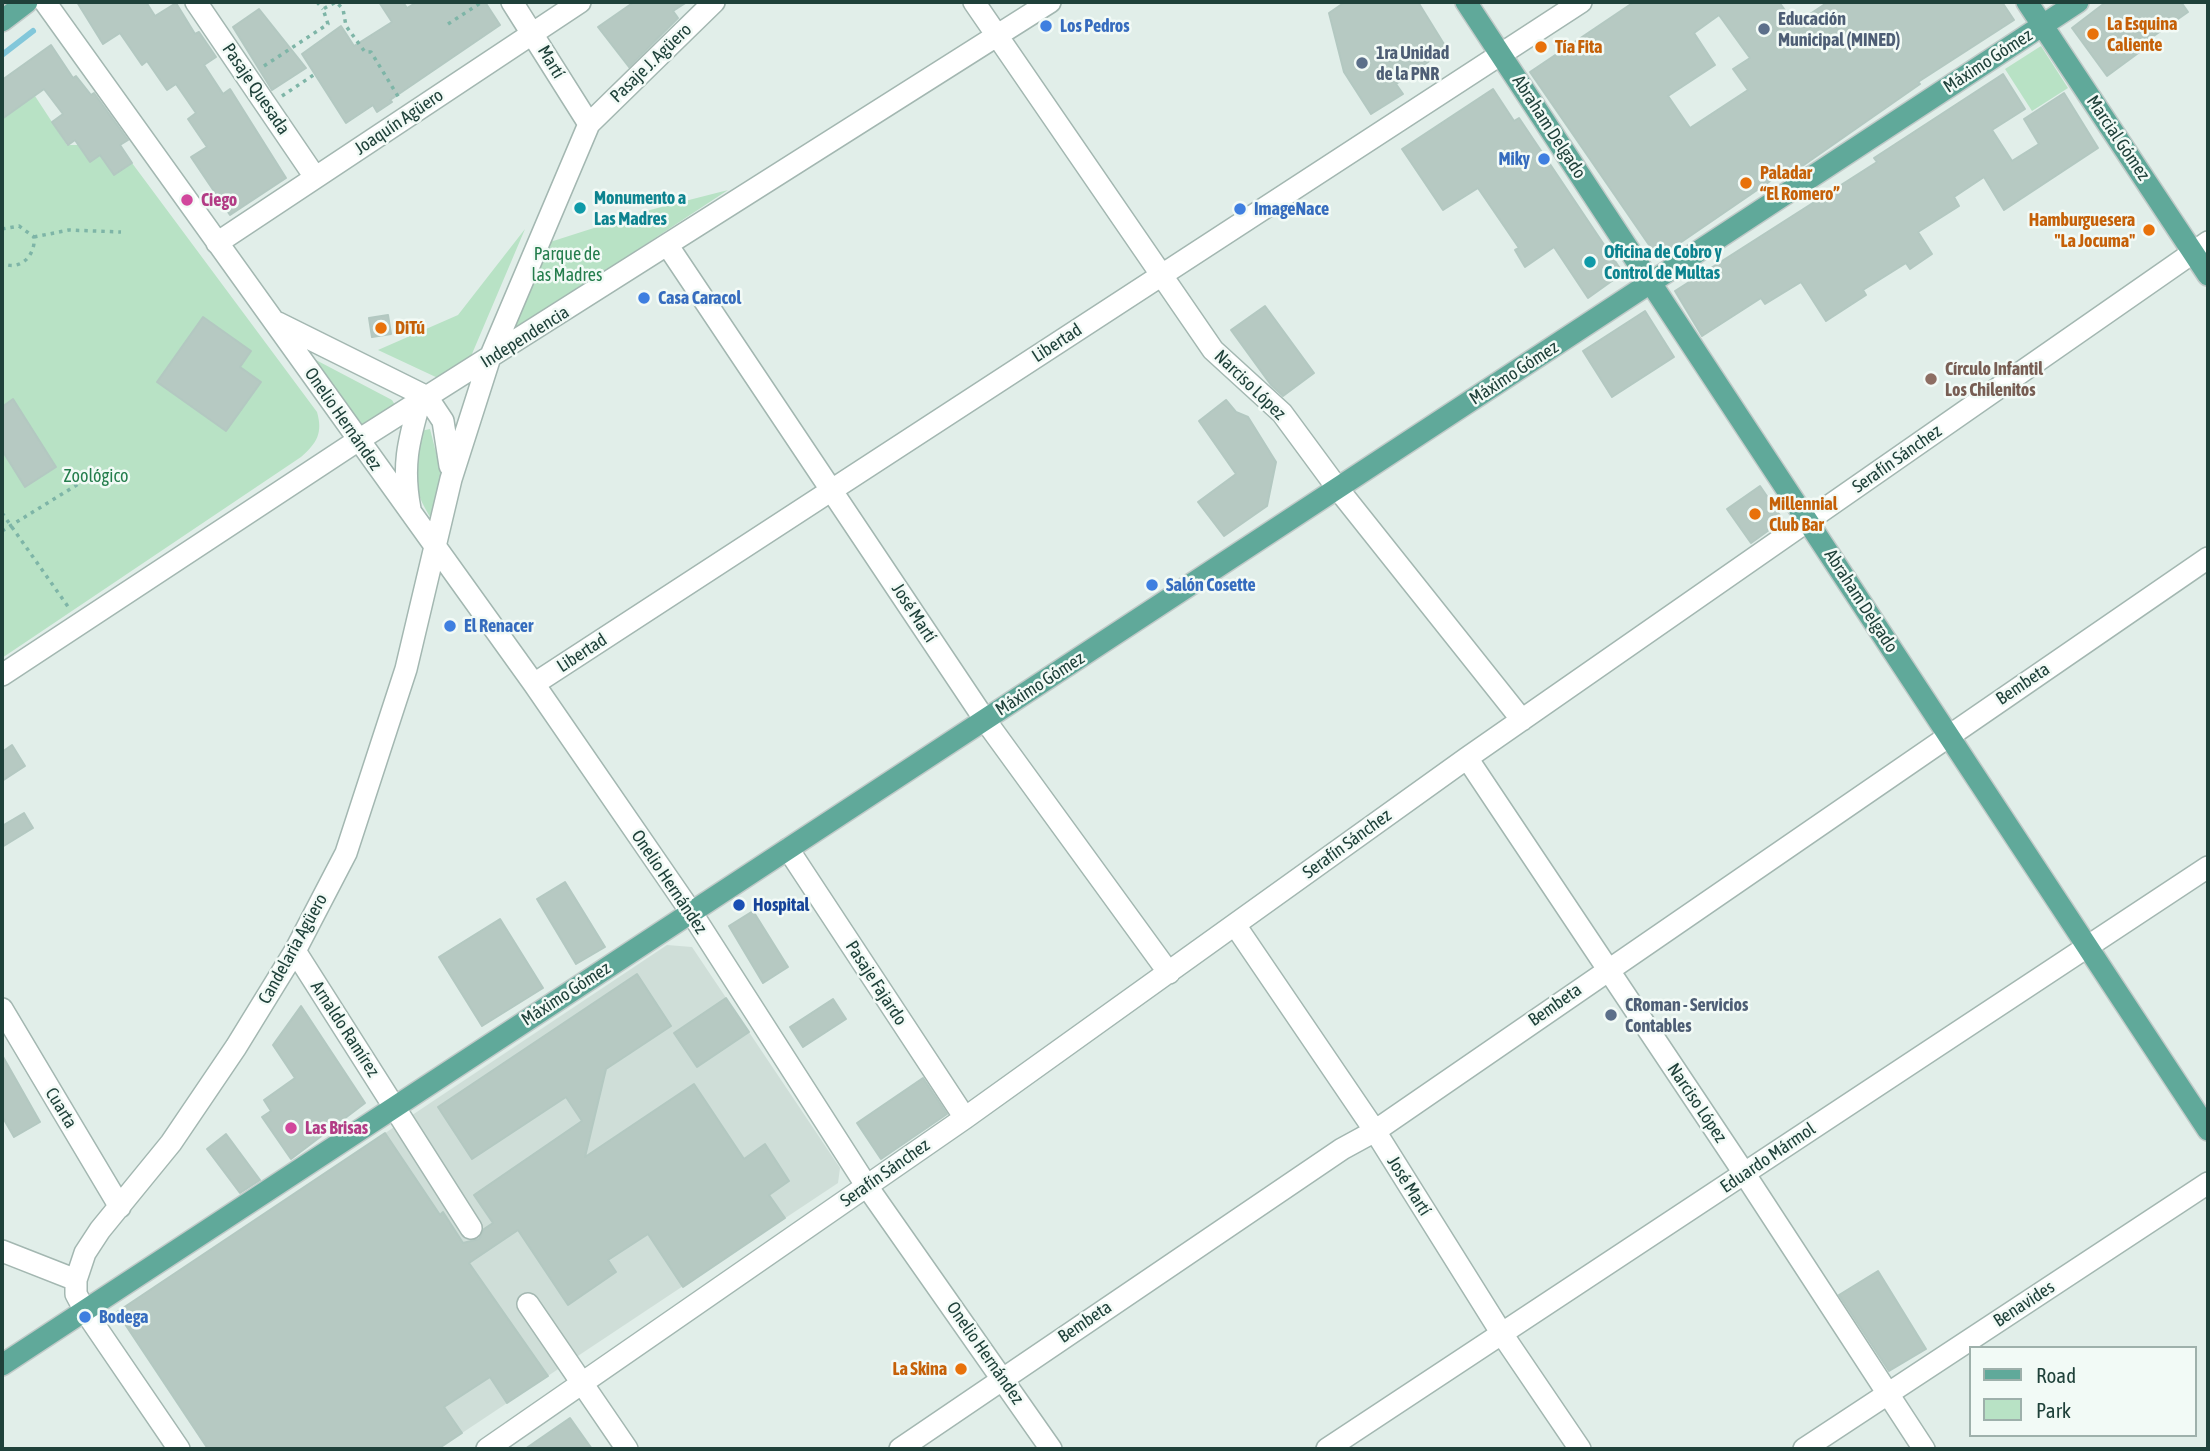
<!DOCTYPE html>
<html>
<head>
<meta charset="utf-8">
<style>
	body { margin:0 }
	#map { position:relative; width:2210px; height:1451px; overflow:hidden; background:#e1eee9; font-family:"Asap Condensed",sans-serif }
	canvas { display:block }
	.frame { position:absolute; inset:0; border:4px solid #1f413a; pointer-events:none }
	.legend { position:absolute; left:1969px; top:1346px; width:228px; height:91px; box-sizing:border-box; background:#f2faf6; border:2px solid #9eb0ab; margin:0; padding:9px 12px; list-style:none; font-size:21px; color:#1f413a }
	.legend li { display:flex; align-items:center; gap:14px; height:35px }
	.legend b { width:35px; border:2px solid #9eb0ab }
</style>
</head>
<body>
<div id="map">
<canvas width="2210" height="1451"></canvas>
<div class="frame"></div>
<ul class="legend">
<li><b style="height:9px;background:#60a99a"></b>Road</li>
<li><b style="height:19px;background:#b8e2c5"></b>Park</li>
</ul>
</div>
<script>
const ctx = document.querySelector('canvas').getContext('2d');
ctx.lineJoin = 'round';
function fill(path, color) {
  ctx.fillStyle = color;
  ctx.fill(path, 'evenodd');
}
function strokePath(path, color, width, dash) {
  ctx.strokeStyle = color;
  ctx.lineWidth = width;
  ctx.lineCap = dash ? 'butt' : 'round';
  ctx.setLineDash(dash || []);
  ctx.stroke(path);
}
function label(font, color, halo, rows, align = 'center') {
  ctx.font = font + ' "Asap Condensed",sans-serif';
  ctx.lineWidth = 5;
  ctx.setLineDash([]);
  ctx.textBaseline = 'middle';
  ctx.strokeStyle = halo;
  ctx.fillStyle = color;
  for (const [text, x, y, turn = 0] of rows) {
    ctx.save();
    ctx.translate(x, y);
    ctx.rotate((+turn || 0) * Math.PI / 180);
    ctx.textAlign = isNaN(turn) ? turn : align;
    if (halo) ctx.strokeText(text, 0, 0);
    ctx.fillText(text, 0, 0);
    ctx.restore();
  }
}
const built = new Path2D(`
	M 667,945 L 692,947 L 840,1168 L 838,1183 L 438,1449 L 208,1449 L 117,1312 Z`);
const green = new Path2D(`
	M 2041,46 L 2068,88 L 2032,111 L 2005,69 Z
	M 35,96 L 67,145 L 78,145 L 90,162 L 100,155 L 114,175 L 132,163 L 317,412 C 323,433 317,443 301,457 L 2,658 L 2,116 Z
	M 728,190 L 514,331 L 547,243 L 650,210 Z
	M 525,229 L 469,361 L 440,379 L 378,350 L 458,315 Z
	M 314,359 L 392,400 L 395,405 L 363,428 Z
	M 430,429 L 443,480 L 433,522 C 410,483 411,475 421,431 Z`);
const stream = new Path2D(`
	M 2,55 L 33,31`);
const building = new Path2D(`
	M 77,2 L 146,2 L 155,16 L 176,3 L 195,34 L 199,32 L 216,57 L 204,65 L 223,94 L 230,89 L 286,178 L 230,215 L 191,157 L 207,147 L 188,119 L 196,113 L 176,84 L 167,90 L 147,61 L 142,65 L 120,33 L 103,44 Z
	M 379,2 L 403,2 L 407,8 L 417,2 L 485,2 L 500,25 L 390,100 L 392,102 L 377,112 L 373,105 L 346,123 L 302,54 L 341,26 L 354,46 L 392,22 Z
	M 634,2 L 687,2 L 673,11 L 678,18 L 629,67 L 598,27 Z
	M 1345,2 L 1418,2 L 1447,49 L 1396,84 L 1403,94 L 1371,114 L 1344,72 L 1329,13 Z
	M 1634,2 L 1779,2 L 1795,24 L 1828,2 L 2002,2 L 2014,20 L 1918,82 L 1920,84 L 1801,167 L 1798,162 L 1658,258 L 1530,72 ZM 1719,15 L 1750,58 L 1733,69 L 1748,90 L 1690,128 L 1668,96 L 1715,65 L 1694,33 Z
	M 2106,2 L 2181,2 L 2188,12 L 2138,47 L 2141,51 L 2107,76 L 2072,28 Z
	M 259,9 L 306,68 L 272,90 L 233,27 Z
	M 51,45 L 73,78 L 76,76 L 91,95 L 94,93 L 128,140 L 120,145 L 132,163 L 114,175 L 100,155 L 90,162 L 75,140 L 68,145 L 52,122 L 63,114 L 44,89 L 2,119 L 2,80 Z
	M 2003,74 L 2025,109 L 1992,130 L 2012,161 L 2039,144 L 2024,119 L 2064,93 L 2098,148 L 2004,210 L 1984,177 L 1954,197 L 1959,206 L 1918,232 L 1932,254 L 1910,269 L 1906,263 L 1863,290 L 1866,295 L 1826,321 L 1801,282 L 1765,304 L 1761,298 L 1702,336 L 1675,291 L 1877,162 L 1874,158 Z
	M 1493,89 L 1514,121 L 1519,118 L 1623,273 L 1588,298 L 1554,247 L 1525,267 L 1515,250 L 1519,248 L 1478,188 L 1443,210 L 1402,149 Z
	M 1265,306 L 1314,373 L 1283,396 L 1271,385 L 1231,330 Z
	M 1645,311 L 1674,357 L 1612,397 L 1583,351 Z
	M 388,315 L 391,334 L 372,337 L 369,318 Z
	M 203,317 L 251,351 L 240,367 L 261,382 L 226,431 L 157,382 Z
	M 13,399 L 56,467 L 25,487 L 2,450 L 2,407 Z
	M 1226,400 L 1236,412 L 1248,417 L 1276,462 L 1267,506 L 1224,536 L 1198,502 L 1236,474 L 1199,421 Z
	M 1760,486 L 1783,520 L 1751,543 L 1727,509 Z
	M 12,745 L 25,766 L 2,781 L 2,752 Z
	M 24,813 L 33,828 L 2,847 L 2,826 Z
	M 565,882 L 605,947 L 576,964 L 537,899 Z
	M 753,911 L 788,967 L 763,983 L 729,926 Z
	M 500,919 L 543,988 L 482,1026 L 439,957 Z
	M 637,974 L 671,1026 L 606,1069 L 585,1157 L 694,1084 L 744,1159 L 765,1144 L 789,1181 L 769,1195 L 785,1218 L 683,1287 L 648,1234 L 608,1260 L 616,1272 L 568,1305 L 518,1230 L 469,1263 L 548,1376 L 507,1403 L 490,1377 L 444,1407 L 462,1433 L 438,1449 L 208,1449 L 117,1312 L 385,1133 L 440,1215 L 443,1212 L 463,1243 L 479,1239 L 484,1229 L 493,1223 L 474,1195 L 582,1121 L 566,1097 L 472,1159 L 438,1107 Z
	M 726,998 L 749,1032 L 697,1067 L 674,1033 Z
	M 833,999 L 846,1019 L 803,1047 L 790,1027 Z
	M 301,1006 L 365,1103 L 291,1159 L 262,1117 L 271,1111 L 264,1100 L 295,1078 L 273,1045 Z
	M 2,1055 L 40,1122 L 14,1137 L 2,1116 Z
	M 923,1078 L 947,1114 L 881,1159 L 857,1123 Z
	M 226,1134 L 260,1180 L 240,1193 L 207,1149 Z
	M 1878,1271 L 1926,1349 L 1889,1371 L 1839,1295 Z
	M 570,1418 L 592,1449 L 525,1449 Z`);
const path = new Path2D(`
	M 317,2 L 323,9
	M 448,24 L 482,2
	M 264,66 L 328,24 L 323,9 L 336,2 L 343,9 L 346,26 L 365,52 L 371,52 L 399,98
	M 282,96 L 315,74
	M 2,229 L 19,226 L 34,237 C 36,255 20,272 2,263
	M 34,237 L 69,230 L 121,232
	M 2,513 L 69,608
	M 2,531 L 80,483`);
const minor = new Path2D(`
	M 45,2 L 534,684 L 691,912 L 866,1185 L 1051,1449
	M 196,2 L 315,177
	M 512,2 L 589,124
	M 974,2 L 1213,350 L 1282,413 L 1338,489 L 1522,720
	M 217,243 L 580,2
	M 668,246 L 985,720 L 1169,973
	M 278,323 L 427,397 L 443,421 L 450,466
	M 410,509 C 402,467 408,442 420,401
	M 2,675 L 357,441 L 1050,2
	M 534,684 L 1581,2
	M 1467,758 L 1744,1173 L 1924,1449
	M 788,849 L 965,1118
	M 1235,925 L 1375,1131 L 1502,1334 L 1580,1449
	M 295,951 L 471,1228
	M 2,1009 L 120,1207
	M 2,1251 L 76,1280
	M 528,1304 L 627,1449
	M 179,1449 L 85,1311 L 76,1294 L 76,1280 L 85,1253 L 100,1230 L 171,1143 L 236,1047 L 295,951 L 346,853 L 406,669 L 451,479 L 489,360 L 589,124 L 714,2
	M 487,1449 L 965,1118 L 1467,758 L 2208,242
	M 900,1449 L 1342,1149 L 1375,1131 L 2208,558
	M 1327,1449 L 2208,867
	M 1804,1449 L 2208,1183`);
const major = new Path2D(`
	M 1466,2 L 2208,1130
	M 2027,2 L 2208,275
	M 2,21 L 27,2
	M 2,1365 L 2078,2`);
const markers = [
	[1046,26,7,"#3f7fe0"],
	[1764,29,7,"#5c6f8a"],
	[2093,34,7,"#e8710a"],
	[1541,47,7,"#e8710a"],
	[1362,63,7,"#5c6f8a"],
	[1544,159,7,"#3f7fe0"],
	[1746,183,7,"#e8710a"],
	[187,200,7,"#d1479c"],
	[580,208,7,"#0f9aa8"],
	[1240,209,7,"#3f7fe0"],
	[2149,230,7,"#e8710a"],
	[1590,262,7,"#0f9aa8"],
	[644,298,7,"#3f7fe0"],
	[381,328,7,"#e8710a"],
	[1931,379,7,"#8d6e63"],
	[1755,514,7,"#e8710a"],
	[1152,585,7,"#3f7fe0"],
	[450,626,7,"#3f7fe0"],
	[739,905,7,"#1a4fb4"],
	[1611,1015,7,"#5c6f8a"],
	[291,1128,7,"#d1479c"],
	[85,1317,7,"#3f7fe0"],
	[961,1369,7,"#e8710a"]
];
const serviceNames = [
	["Educación",1778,19],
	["Municipal (MINED)",1778,40],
	["1ra Unidad",1376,53],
	["de la PNR",1376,74],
	["CRoman - Servicios",1625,1005],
	["Contables",1625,1026]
];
const foodNames = [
	["La Esquina",2107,24],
	["Caliente",2107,45],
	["Tía Fita",1555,47],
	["Paladar",1760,173],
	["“El Romero”",1760,194],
	["Hamburguesera",2135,220,"right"],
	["\"La Jocuma\"",2135,241,"right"],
	["DiTú",395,328],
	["Millennial",1769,504],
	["Club Bar",1769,525],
	["La Skina",947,1369,"right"]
];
const shopNames = [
	["Los Pedros",1060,26],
	["Miky",1530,159,"right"],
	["ImageNace",1254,209],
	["Casa Caracol",658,298],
	["Salón Cosette",1166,585],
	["El Renacer",464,626],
	["Bodega",99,1317]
];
const streetNames = [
	["Máximo Gómez",1988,61,-33],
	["Martí",551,62,59],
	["Pasaje J. Agüero",651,63,-44],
	["Pasaje Quesada",256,89,56],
	["Joaquín Agüero",399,122,-34],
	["Abraham Delgado",1549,127,57],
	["Marcial Gómez",2118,138,56],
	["Independencia",525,337,-32],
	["Libertad",1057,343,-33],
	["Máximo Gómez",1514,373,-33],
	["Narciso López",1250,385,44],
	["Onelio Hernández",343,419,55],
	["Serafín Sánchez",1897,459,-35],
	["Abraham Delgado",1861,601,57],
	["José Martí",914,613,57],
	["Libertad",582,653,-33],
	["Máximo Gómez",1040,684,-33],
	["Bembeta",2023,684,-34],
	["Serafín Sánchez",1347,844,-36],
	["Onelio Hernández",669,882,56],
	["Candelaria Agüero",293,949,-61],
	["Pasaje Fajardo",876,983,57],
	["Máximo Gómez",566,994,-33],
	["Bembeta",1555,1005,-35],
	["Arnaldo Ramírez",345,1029,57],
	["Narciso López",1697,1103,56],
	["Cuarta",61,1108,59],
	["Eduardo Mármol",1768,1158,-34],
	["Serafín Sánchez",885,1173,-35],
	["José Martí",1409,1186,58],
	["Benavides",2024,1304,-33],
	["Bembeta",1085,1322,-34],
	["Onelio Hernández",985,1353,55]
];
const cultureNames = [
	["Monumento a",594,198],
	["Las Madres",594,219],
	["Oficina de Cobro y",1604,252],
	["Control de Multas",1604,273]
];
const hotelNames = [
	["Ciego",201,200],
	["Las Brisas",305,1128]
];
const parkNames = [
	["Parque de",567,254],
	["las Madres",567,275],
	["Zoológico",96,476]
];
const educationNames = [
	["Círculo Infantil",1945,369],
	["Los Chilenitos",1945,390]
];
const transitNames = [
	["Hospital",753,905]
];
fill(built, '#cfded8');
fill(green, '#b8e2c5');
strokePath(stream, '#82c7da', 6);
fill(building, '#b6c9c2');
strokePath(building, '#b3c8c1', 2);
strokePath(minor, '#a3b7b1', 24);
strokePath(major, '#c0cac8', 24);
strokePath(path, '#7eb5a7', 3.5, [3.5, 5]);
strokePath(minor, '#fff', 21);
strokePath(major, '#60a99a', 21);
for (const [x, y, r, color] of markers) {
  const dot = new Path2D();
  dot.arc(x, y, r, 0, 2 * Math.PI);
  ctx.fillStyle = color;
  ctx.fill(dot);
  strokePath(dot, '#f2faf6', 2.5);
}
label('bold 18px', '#4e5e75', '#f2faf6', serviceNames, 'left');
label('bold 18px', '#c56008', '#f2faf6', foodNames, 'left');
label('bold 18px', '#366cbe', '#f2faf6', shopNames, 'left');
label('18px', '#1f413a', '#f2faf6', streetNames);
label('bold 18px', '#0d838f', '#f2faf6', cultureNames, 'left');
label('bold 18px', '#b23c85', '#f2faf6', hotelNames, 'left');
label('18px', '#247d4c', '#f2faf6', parkNames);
label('bold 18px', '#785e54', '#f2faf6', educationNames, 'left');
label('bold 18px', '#164399', '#f2faf6', transitNames, 'left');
</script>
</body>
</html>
